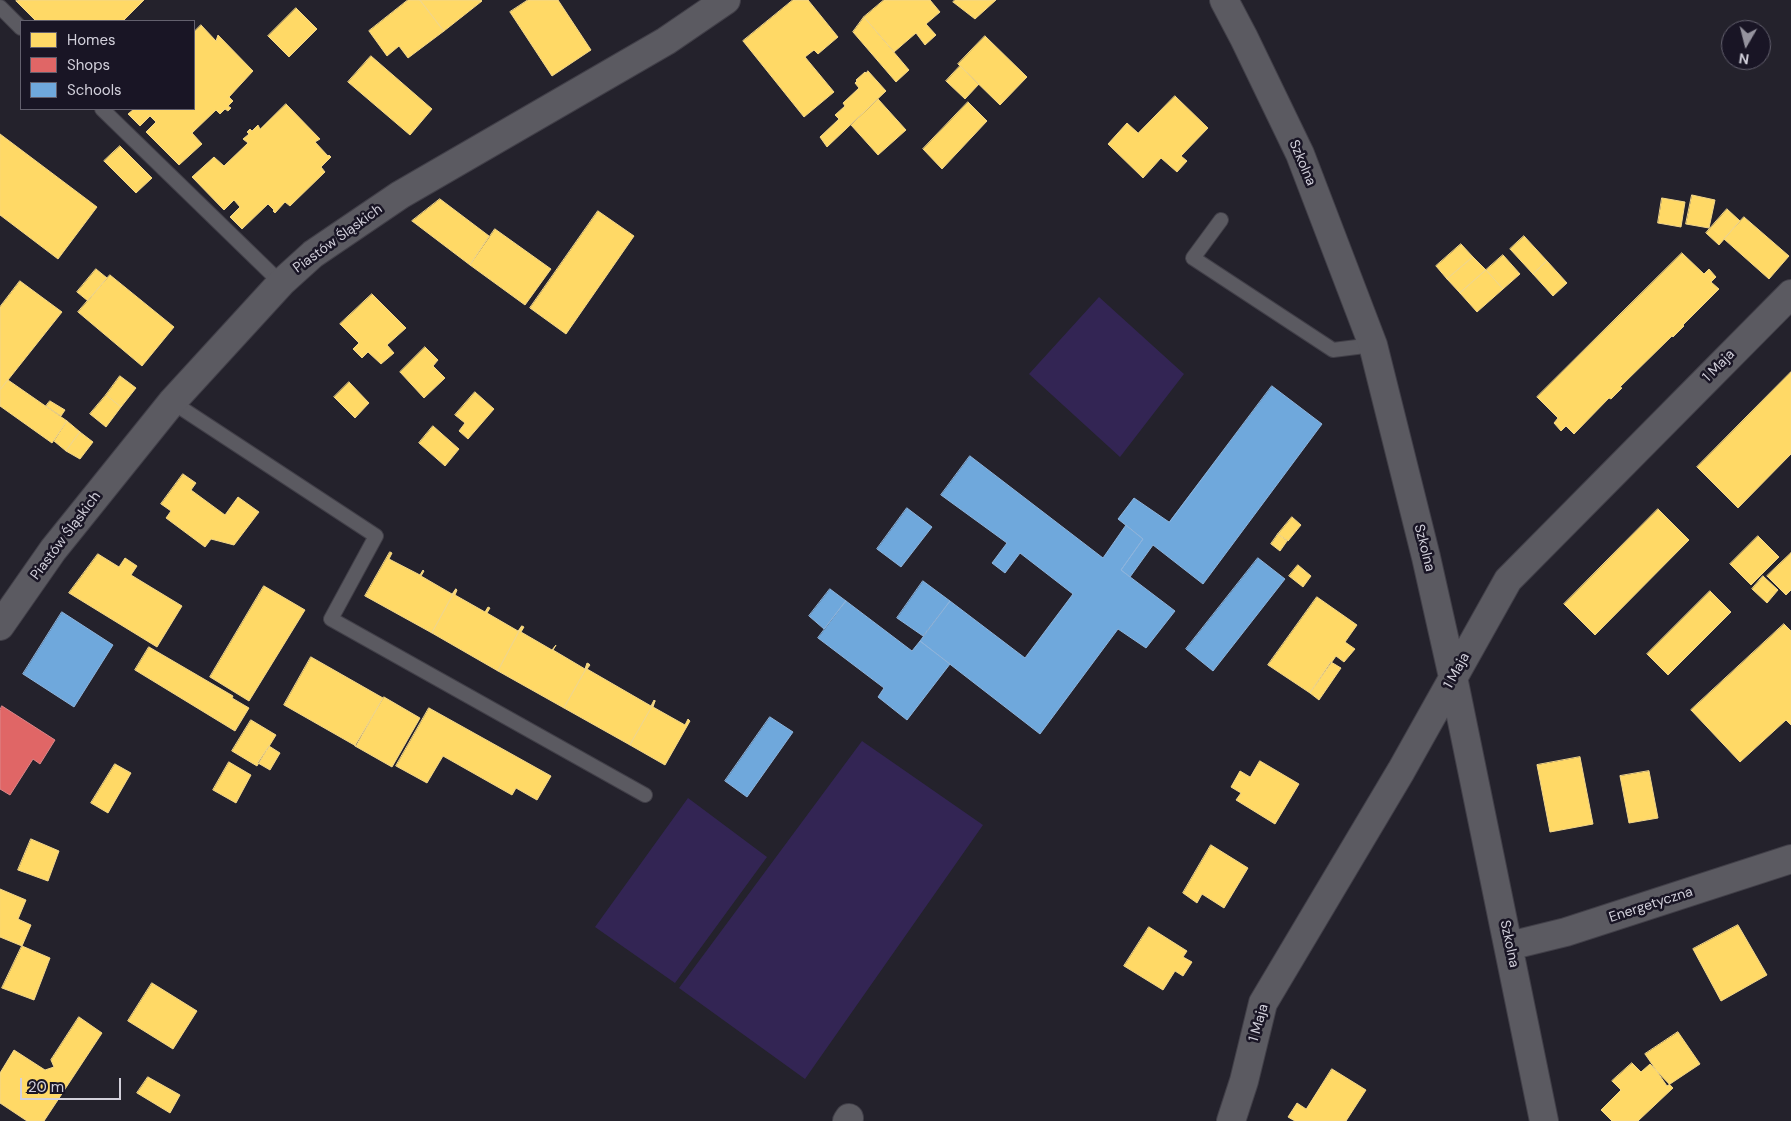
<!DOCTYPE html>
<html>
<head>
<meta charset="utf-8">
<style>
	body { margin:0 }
	#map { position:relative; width:1791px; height:1121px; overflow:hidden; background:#24222c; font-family:"DM Sans",sans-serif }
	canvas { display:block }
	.legend { position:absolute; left:20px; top:20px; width:175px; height:90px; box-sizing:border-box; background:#191525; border:1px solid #63606e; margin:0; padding:6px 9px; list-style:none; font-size:15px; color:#d2d0db }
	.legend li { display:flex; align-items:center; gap:10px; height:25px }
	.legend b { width:25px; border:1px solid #63606e }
	.north { position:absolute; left:1721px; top:20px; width:50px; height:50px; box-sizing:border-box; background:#191525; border:1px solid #63606e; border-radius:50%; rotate:188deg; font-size:14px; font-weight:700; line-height:20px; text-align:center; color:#d2d0db }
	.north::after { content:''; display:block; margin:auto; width:18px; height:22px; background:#95939e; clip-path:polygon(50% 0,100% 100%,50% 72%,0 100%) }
	.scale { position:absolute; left:20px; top:1078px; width:101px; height:22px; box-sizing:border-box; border:2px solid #d2d0db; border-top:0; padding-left:6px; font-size:15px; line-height:18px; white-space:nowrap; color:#d2d0db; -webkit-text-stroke:4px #191525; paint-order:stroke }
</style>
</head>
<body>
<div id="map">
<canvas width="1791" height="1121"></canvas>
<ul class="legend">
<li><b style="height:14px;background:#ffd966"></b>Homes</li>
<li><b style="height:14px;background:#e06666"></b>Shops</li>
<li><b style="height:14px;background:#6fa8dc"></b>Schools</li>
</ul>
<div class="north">N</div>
<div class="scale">20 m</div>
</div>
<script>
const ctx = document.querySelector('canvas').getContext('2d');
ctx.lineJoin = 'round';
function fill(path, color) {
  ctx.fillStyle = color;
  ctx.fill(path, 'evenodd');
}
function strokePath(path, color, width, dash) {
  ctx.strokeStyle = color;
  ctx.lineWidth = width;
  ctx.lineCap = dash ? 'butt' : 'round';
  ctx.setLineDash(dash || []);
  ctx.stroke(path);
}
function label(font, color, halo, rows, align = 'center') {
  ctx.font = font + ' "DM Sans",sans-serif';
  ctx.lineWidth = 5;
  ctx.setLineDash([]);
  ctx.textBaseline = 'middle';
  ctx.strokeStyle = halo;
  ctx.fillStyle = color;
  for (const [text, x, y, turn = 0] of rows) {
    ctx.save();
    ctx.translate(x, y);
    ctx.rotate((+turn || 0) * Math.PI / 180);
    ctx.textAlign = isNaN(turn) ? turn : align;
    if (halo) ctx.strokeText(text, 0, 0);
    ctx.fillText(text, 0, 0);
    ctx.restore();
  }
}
const green = new Path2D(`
	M 1099,297 L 1184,374 L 1120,457 L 1029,374 Z
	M 862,741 L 983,825 L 805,1079 L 679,988 Z
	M 688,798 L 767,857 L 675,983 L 595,927 Z`);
const homes = new Path2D(`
	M 18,0 L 144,0 L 123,21 L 36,21 L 16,1 Z
	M 408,0 L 420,0 L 444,31 L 408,58 L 399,46 L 387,56 L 369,31 Z
	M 420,0 L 481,0 L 482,1 L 444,31 Z
	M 528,0 L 558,0 L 591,50 L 552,76 L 510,12 Z
	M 793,0 L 808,0 L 838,37 L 818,54 L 814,50 L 805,57 L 834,92 L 804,117 L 743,41 Z
	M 884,0 L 930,0 L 940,12 L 926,24 L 936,35 L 925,45 L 916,33 L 894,52 L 864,17 Z
	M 955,0 L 996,0 L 975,19 L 953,2 Z
	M 296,8 L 317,29 L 289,57 L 268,36 Z
	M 864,17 L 909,70 L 896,82 L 853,32 Z
	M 201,25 L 216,41 L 218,35 L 253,71 L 229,97 L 233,101 L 228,106 L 231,108 L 228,111 L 225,109 L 220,114 L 216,110 L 192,133 L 202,144 L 179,165 L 146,132 L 156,122 L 150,116 L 140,126 L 128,114 L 134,109 L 194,109 L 194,32 Z
	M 985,36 L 1027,77 L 1000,105 L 958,64 Z
	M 371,56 L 432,109 L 410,135 L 348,82 Z
	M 960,66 L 979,84 L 965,99 L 946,81 Z
	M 868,71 L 886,91 L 827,147 L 820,137 L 839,119 L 835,115 L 845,106 L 843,103 L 859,88 L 855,83 L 857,81 L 856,80 L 865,72 L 866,73 Z
	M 1175,96 L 1208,128 L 1181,156 L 1187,161 L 1177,172 L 1161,158 L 1143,178 L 1108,144 L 1127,123 L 1138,133 Z
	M 878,99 L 906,130 L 878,155 L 851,125 Z
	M 968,102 L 987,121 L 942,169 L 923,149 Z
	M 286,104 L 320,139 L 315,142 L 328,156 L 329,155 L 331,157 L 321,167 L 325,172 L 290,206 L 285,202 L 275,213 L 273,211 L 274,210 L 268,204 L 242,229 L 230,217 L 240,207 L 234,200 L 224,210 L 192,177 L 214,157 L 224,166 L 248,143 L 243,139 L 249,134 L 247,132 L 250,129 L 252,131 L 258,125 L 260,129 Z
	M 0,134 L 97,207 L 58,259 L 0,215 Z
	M 120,146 L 152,178 L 136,193 L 104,161 Z
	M 1692,195 L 1715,200 L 1709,228 L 1686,224 Z
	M 1662,198 L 1685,202 L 1681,227 L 1658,223 Z
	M 440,199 L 489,236 L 470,265 L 412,221 Z
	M 1727,209 L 1740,221 L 1719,245 L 1706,233 Z
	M 598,211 L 634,236 L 566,334 L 530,308 Z
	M 1744,217 L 1789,256 L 1769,279 L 1724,239 Z
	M 495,229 L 551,269 L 525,305 L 470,265 Z
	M 1524,236 L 1547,261 L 1533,274 L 1510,249 Z
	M 1461,244 L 1473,257 L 1447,279 L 1436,266 Z
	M 1682,253 L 1704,274 L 1709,269 L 1716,277 L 1711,282 L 1719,289 L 1683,325 L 1684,326 L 1673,337 L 1672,336 L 1620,387 L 1622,388 L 1611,399 L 1609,398 L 1574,434 L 1566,426 L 1561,431 L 1554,423 L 1558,418 L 1537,397 Z
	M 1503,255 L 1520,274 L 1503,289 L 1486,270 Z
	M 1473,257 L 1486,270 L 1460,293 L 1447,279 Z
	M 1547,261 L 1567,283 L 1553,296 L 1533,274 Z
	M 96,269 L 107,278 L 88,301 L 77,292 Z
	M 1486,270 L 1503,289 L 1477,312 L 1460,293 Z
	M 110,275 L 174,327 L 142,366 L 78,312 Z
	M 20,281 L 62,312 L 0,390 L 0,307 Z
	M 372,294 L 406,328 L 387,345 L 394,353 L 381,364 L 368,352 L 362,358 L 353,349 L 359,343 L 340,324 Z
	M 425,347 L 438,360 L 433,366 L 445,378 L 424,398 L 400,372 Z
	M 1791,372 L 1791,454 L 1738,508 L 1697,467 Z
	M 120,376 L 136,388 L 121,407 L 106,395 Z
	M 8,380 L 67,421 L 52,443 L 0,406 L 0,390 Z
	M 349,382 L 369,403 L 355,418 L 334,397 Z
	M 475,392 L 494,409 L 468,439 L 459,431 L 465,423 L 455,415 Z
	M 106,395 L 121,407 L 106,427 L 90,414 Z
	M 50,401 L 65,410 L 61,416 L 46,406 Z
	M 67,421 L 80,432 L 66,451 L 54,441 Z
	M 433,426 L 459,449 L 445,466 L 419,443 Z
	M 80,432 L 93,442 L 80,459 L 66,451 Z
	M 183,474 L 196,483 L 191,490 L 225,515 L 238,497 L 259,512 L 234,545 L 211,539 L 205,547 L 166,518 L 171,511 L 161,504 Z
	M 1658,509 L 1689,540 L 1595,635 L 1564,604 Z
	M 1292,517 L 1301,525 L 1288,541 L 1278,534 Z
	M 1278,534 L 1287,541 L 1280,551 L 1271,544 Z
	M 1758,536 L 1779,557 L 1751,585 L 1730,564 Z
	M 390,552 L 392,553 L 389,559 L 420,575 L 423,570 L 424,571 L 421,576 L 452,594 L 456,589 L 432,633 L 365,596 Z
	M 1791,553 L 1791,590 L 1786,595 L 1767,576 Z
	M 98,554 L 119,567 L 125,558 L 137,566 L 131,575 L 182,606 L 157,647 L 69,593 Z
	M 1298,565 L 1311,576 L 1303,587 L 1289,576 Z
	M 1763,576 L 1778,590 L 1767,603 L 1752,589 Z
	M 264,586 L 305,610 L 249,701 L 210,677 Z
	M 456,589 L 457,590 L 455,595 L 485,612 L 488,607 L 490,608 L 487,613 L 518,631 L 522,626 L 498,671 L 432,633 Z
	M 1710,591 L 1731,612 L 1668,675 L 1647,654 Z
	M 1317,597 L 1357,625 L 1345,642 L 1355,649 L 1344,662 L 1336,656 L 1310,693 L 1268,665 Z
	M 1784,624 L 1791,631 L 1791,725 L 1786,720 L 1740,762 L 1691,710 Z
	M 522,626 L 524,627 L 521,632 L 552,650 L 556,645 L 553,650 L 585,669 L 587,663 L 589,664 L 564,708 L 498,671 Z
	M 149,647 L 233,696 L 232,698 L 249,708 L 235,731 L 135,670 Z
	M 311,657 L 383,698 L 356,746 L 284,705 Z
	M 1331,662 L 1341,668 L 1319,700 L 1310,693 Z
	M 589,664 L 590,665 L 587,669 L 651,706 L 654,700 L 655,701 L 630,745 L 564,708 Z
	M 384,697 L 420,718 L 392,767 L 355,746 Z
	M 655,701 L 653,707 L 685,725 L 688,719 L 690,721 L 665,765 L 630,745 Z
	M 429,708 L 551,776 L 537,800 L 516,788 L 512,795 L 443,756 L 427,783 L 396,766 Z
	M 251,720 L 276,735 L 257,766 L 232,751 Z
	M 269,746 L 280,753 L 270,770 L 258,763 Z
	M 1580,757 L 1593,824 L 1550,832 L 1537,765 Z
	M 1260,761 L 1299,784 L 1275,824 L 1236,800 L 1241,793 L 1231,787 L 1240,771 L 1250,777 Z
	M 229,762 L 251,775 L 236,803 L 213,790 Z
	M 115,764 L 131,773 L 108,813 L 91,803 Z
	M 1649,771 L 1658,818 L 1629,823 L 1620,776 Z
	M 31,839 L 59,851 L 48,881 L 18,870 Z
	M 1211,845 L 1248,868 L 1224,908 L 1202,894 L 1197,903 L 1183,893 Z
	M 0,889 L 26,900 L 18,919 L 31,925 L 22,946 L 0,937 Z
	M 1738,925 L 1767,975 L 1721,1001 L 1693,949 Z
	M 1149,927 L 1187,951 L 1183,957 L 1192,962 L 1183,976 L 1175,971 L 1163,990 L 1124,966 Z
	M 22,946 L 50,958 L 34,1000 L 2,988 Z
	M 152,983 L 197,1011 L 173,1049 L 128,1021 Z
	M 79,1017 L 102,1033 L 44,1121 L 27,1121 L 0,1103 L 0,1073 L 14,1050 L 45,1070 L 54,1067 L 51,1060 Z
	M 1678,1032 L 1700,1064 L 1667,1086 L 1645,1054 Z
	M 1632,1063 L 1641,1072 L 1650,1064 L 1673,1088 L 1638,1121 L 1612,1121 L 1601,1110 L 1621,1090 L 1612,1081 Z
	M 1332,1069 L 1366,1090 L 1346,1121 L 1295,1121 L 1288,1117 L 1297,1103 L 1306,1109 Z
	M 148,1077 L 180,1095 L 170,1113 L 137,1093 Z`);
const shops = new Path2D(`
	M 2,706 L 55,740 L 40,764 L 33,759 L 10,795 L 0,789 L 0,710 Z`);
const schools = new Path2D(`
	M 1272,386 L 1322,424 L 1203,584 L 1153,545 L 1130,577 L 1121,570 L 1143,539 L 1118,519 L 1134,498 L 1169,522 Z
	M 970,456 L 1103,558 L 1126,525 L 1143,539 L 1121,570 L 1175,611 L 1146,648 L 1118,629 L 1040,734 L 920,641 L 950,601 L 1025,658 L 1073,594 L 1020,553 L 1005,573 L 992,563 L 1007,543 L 941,495 Z
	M 907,508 L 932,527 L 901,567 L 877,549 Z
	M 1258,558 L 1285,579 L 1213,671 L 1186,649 Z
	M 923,581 L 950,601 L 923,636 L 897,618 Z
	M 830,589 L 846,601 L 824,629 L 809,616 Z
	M 846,601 L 912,651 L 920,641 L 950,664 L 907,720 L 878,697 L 884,688 L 818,638 Z
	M 62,612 L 113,645 L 74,707 L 23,674 Z
	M 770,717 L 793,732 L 747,797 L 725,781 Z`);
const lane = new Path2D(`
	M 0,7 L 21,28
	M 102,109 L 281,283
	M 1221,220 L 1193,258 L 1333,350 L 1373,345
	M 172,402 L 376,536 L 331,619 L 645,795`);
const street = new Path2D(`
	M 1224,0 L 1244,38 L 1300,154 L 1373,345 L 1426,557 L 1453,677 L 1544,1121
	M 1509,946 L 1566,932 L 1791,859
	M 847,1121 L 849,1118
	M 1231,1121 L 1244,1081 L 1263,1003 L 1401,771 L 1508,580 L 1791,294`);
const secondary = new Path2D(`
	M 0,626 L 53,550 L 172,402 L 281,283 L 313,254 L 400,195 L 666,41 L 726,0`);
const streetNames = [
	["Szkolna",1302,163,67],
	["Piastów Śląskich",338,239,-36],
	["1 Maja",1719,366,-45],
	["Piastów Śląskich",66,536,-53],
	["Szkolna",1424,548,76],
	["1 Maja",1457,671,-61],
	["Energetyczna",1651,905,-18],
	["Szkolna",1509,944,78],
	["1 Maja",1259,1023,-74]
];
fill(green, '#332554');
fill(homes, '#ffd966');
strokePath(homes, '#f2d689', 1);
fill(shops, '#e06666');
strokePath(shops, '#dc8689', 1);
fill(schools, '#6fa8dc');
strokePath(schools, '#8db4dc', 1);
strokePath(lane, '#413f48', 16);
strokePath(street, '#413f48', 30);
strokePath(secondary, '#413f48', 30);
strokePath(lane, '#5b5a61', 14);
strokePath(street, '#5b5a61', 28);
strokePath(secondary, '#5b5a61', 28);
label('14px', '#d2d0db', '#191525', streetNames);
</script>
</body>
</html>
